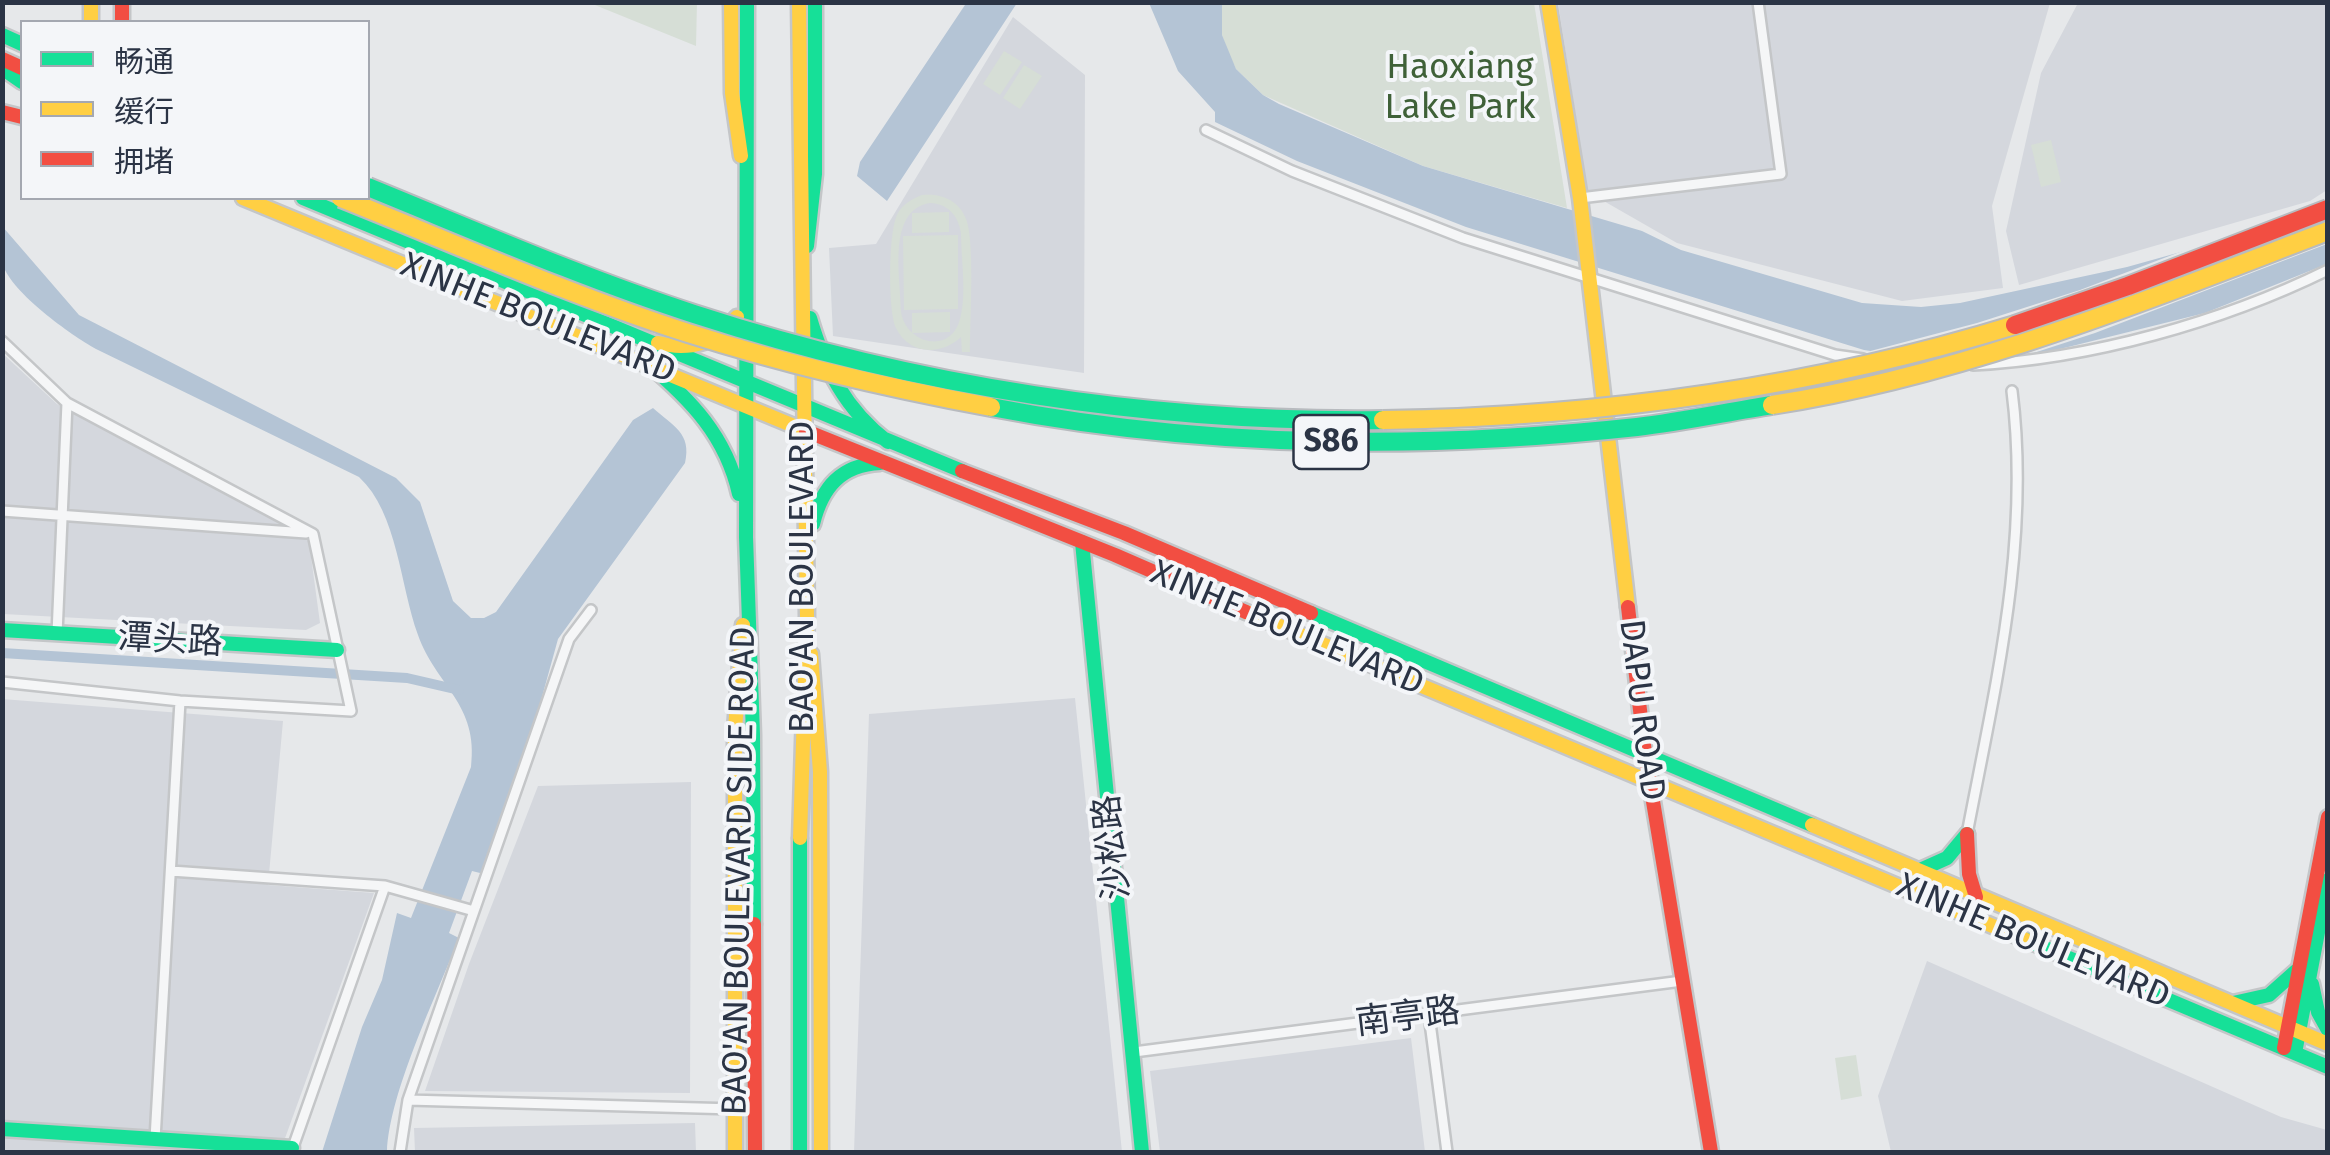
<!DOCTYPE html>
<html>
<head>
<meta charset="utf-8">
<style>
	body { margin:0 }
	#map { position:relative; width:2330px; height:1155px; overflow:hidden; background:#e6e8ea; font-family:"Fira Sans","Noto Sans SC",sans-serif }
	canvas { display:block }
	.frame { position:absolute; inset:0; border:5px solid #2b3445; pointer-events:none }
	.legend { position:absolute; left:20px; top:20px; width:350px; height:180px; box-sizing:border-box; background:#f4f6f9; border:2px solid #a4a8b1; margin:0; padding:12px 18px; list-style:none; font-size:30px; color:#2b3445 }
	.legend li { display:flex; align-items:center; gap:20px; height:50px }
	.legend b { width:50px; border:2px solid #a4a8b1 }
</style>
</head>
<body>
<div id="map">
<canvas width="2330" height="1155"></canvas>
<div class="frame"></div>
<ul class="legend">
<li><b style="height:12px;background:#16e098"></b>畅通</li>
<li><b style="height:12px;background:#ffcf43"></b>缓行</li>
<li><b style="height:12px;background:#f24e42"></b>拥堵</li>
</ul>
</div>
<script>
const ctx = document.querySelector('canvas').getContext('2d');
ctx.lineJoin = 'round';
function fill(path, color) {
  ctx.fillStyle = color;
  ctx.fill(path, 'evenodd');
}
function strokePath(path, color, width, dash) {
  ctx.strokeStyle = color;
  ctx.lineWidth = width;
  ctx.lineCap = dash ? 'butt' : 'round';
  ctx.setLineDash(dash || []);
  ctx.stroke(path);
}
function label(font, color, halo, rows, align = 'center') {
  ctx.font = font + ' "Fira Sans","Noto Sans SC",sans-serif';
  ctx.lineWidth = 8;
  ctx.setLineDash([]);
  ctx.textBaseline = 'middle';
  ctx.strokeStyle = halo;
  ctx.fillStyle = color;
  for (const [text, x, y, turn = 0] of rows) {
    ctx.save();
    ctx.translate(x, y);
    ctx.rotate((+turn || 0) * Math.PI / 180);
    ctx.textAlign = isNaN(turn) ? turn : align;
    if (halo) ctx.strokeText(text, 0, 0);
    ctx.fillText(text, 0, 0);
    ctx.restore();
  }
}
const built = new Path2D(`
	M 1558,3 L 2050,3 L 1992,206 L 2003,288 L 1902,301 L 1677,243 L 1581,188 L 1586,182 Z
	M 2078,3 L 2327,3 L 2327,190 L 2310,201 L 2019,285 L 2006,231 L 2041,73 Z
	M 1013,17 L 1085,75 L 1084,373 L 833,336 L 829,248 L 876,244 Z
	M 2,353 L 57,404 L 260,510 L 291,527 L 309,542 L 320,623 L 306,630 L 3,614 Z
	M 1075,698 L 1122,1152 L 854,1152 L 869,714 Z
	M 2,699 L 283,721 L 268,885 L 374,893 L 280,1152 L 3,1152 Z
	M 691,782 L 690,1093 L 425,1091 L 469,964 L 538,786 Z
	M 1927,961 L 2281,1117 L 2327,1130 L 2327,1152 L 1891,1152 L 1878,1096 Z
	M 1411,1038 L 1425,1152 L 1160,1152 L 1150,1071 Z
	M 695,1123 L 696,1152 L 415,1152 L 414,1128 Z`);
const green = new Path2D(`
	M 590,3 L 697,3 L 696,46 Z
	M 1222,3 L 1534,3 L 1567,208 L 1423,166 L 1263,95 L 1236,69 L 1228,53 L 1222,35 Z
	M 1004,51 L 1022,62 L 1000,95 L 983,84 Z
	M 1024,65 L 1042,76 L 1020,109 L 1003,98 Z
	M 2051,140 L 2061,182 L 2041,187 L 2031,145 Z
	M 922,195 C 941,193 959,200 966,219 C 975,240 970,324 970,352 L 962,352 L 961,337 C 941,356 909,355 896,328 C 888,312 888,229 898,213 C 903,204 912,199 922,195 ZM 930,203 C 948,204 958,215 961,233 C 961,259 967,294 960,319 C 951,355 906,344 901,312 C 901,279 886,210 930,203 Z
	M 949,212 L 949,232 L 912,233 L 912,213 Z
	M 958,235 L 958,309 L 904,310 L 903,236 Z
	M 950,312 L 950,332 L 912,333 L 912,313 Z
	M 1856,1055 L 1862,1096 L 1841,1100 L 1835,1058 Z`);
const water = new Path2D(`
	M 967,2 L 1017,3 L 887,201 L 857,176 L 860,162 Z
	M 1149,3 L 1222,3 L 1222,35 L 1236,69 L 1263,95 L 1279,104 L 1423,166 L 1642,231 L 1681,250 L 1862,303 L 1921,307 L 1960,303 L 2127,267 L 2195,248 L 2327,197 L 2327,264 L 2205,313 L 2048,352 C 1992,360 1919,359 1864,350 L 1466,227 L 1297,161 L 1215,122 L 1215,112 L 1178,71 Z
	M 2,226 L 79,315 L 396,478 L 420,502 L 453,601 L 471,618 L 484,618 L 496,612 L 633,420 L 653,408 C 673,426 692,433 685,463 L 558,639 L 519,780 L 484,874 L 472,871 L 449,933 L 459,938 C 436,997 389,1093 387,1152 L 322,1152 L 362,1027 L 382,980 L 397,913 L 411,918 L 471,767 C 479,704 436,686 418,635 C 400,586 398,513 359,477 L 96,349 C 71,335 12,293 3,265 C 0,255 3,237 2,226 Z`);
const pier = new Path2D(`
	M 2327,196 L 2327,244 L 2095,333 L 2006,362 L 1942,364 L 1859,354 L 1977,323 L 2080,290 Z`);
const canal = new Path2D(`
	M 2,653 L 407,678 L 459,690`);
const street = new Path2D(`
	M 1206,130 L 1292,171 L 1463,238 L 1835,355 L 1863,359
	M 1580,198 L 1781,174 L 1758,2
	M 2,341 L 67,403 L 313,534 L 351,711 L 180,701 L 2,682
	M 1973,365 C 2091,359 2222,322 2328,270
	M 2,511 L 306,533
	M 57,634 L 67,403
	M 1967,834 C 1995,687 2031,542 2012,391
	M 171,871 L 385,886 L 474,911
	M 1429,1015 L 1447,1152
	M 1134,1052 L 1682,981
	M 408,1100 L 735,1109
	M 155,1139 L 180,701
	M 292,1150 L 385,886
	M 400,1152 L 408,1100 L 569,639 L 591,610`);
const fast = new Path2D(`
	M 747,2 L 746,537 L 753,735 L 754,924
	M 2,35 L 22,44
	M 2,68 L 22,82
	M 303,198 L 962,471
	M 807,246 L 815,174 L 815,2
	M 810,318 C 825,369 845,409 888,442
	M 647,363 C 691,400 726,436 739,494
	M 813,524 C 822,487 841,465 880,463
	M 1082,542 L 1142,1152
	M 1311,613 L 1812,825
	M 2,630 L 337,650
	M 800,838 L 800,1152
	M 1918,871 L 1947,858 L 1967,834
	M 2026,940 L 2328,1067
	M 2312,984 L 2318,1012 L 2328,1030
	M 2233,1003 L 2269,995 L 2296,971
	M 2295,1053 L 2328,880
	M 2,1129 L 292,1148`);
const slow = new Path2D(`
	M 91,2 L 91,22
	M 731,2 L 732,93 L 741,156
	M 799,2 L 807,616 L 800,838
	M 1548,2 L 1580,198 L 1628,607
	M 243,198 L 806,431
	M 658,343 C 691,351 716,343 737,317
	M 1246,612 L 2026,940
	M 811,654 L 820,772 L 821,1152
	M 1812,825 L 2328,1044
	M 735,1152 L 735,729 L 743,625`);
const jam = new Path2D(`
	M 122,2 L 122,22
	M 2,59 L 22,68
	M 2,112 L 22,117
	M 806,431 L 1115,555 L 1246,612
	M 962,471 L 1124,533 L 1311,613
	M 1628,607 L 1645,753 L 1711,1152
	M 1967,834 L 1969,874 L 1976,897
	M 754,924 L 755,1152
	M 2284,1048 L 2328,817`);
const fastBridge = new Path2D(`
	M 368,187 C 476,231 583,278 694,314 C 915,386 1151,423 1383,420
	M 991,407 C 1203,448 1423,450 1637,427 C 1682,422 1727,412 1772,405`);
const slowBridge = new Path2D(`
	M 341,198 C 456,244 570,295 688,333 C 788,365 889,388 991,407
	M 1772,405 C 1965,375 2147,300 2328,231
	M 1383,420 C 1597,417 1810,388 2015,325`);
const jamBridge = new Path2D(`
	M 2015,325 L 2128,286 L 2328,209`);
const shields = [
	[1331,442,75]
];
const shieldNames = [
	["S86",1331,442]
];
const parkNames = [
	["Haoxiang",1460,68],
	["Lake Park",1460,108]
];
const streetNames = [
	["XINHE BOULEVARD",538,319,22],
	["BAO'AN BOULEVARD",803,577,-90],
	["XINHE BOULEVARD",1287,629,23],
	["潭头路",170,641,3],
	["DAPU ROAD",1641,710,83],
	["沙松路",1113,847,-96],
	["BAO'AN BOULEVARD SIDE ROAD",740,871,-89],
	["XINHE BOULEVARD",2033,942,23],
	["南亭路",1408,1018,-7]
];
fill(built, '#d4d7dd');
fill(green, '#d6ded6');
fill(water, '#b4c4d5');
fill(pier, '#e6e8ea');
strokePath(canal, '#b4c4d5', 10);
strokePath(street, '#c4c6c8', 14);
strokePath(fast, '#c4c6c8', 19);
strokePath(slow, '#c4c6c8', 19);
strokePath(jam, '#c4c6c8', 19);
strokePath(street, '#f5f6f7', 9);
strokePath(fast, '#16e098', 14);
strokePath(slow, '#ffcf43', 14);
strokePath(jam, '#f24e42', 14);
strokePath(fastBridge, '#b8bbbf', 22, []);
strokePath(slowBridge, '#b8bbbf', 22, []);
strokePath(jamBridge, '#b8bbbf', 22, []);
strokePath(fastBridge, '#16e098', 18);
strokePath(slowBridge, '#ffcf43', 18);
strokePath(jamBridge, '#f24e42', 18);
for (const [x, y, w] of shields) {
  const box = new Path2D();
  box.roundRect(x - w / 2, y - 27, w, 54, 8);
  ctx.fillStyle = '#f4f6f9';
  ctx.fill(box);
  strokePath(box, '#2b3445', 2.5);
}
label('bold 32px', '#2b3445', null, shieldNames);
label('35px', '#3f6138', '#f4f6f9', parkNames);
label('35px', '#2b3445', '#f4f6f9', streetNames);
</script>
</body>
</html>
